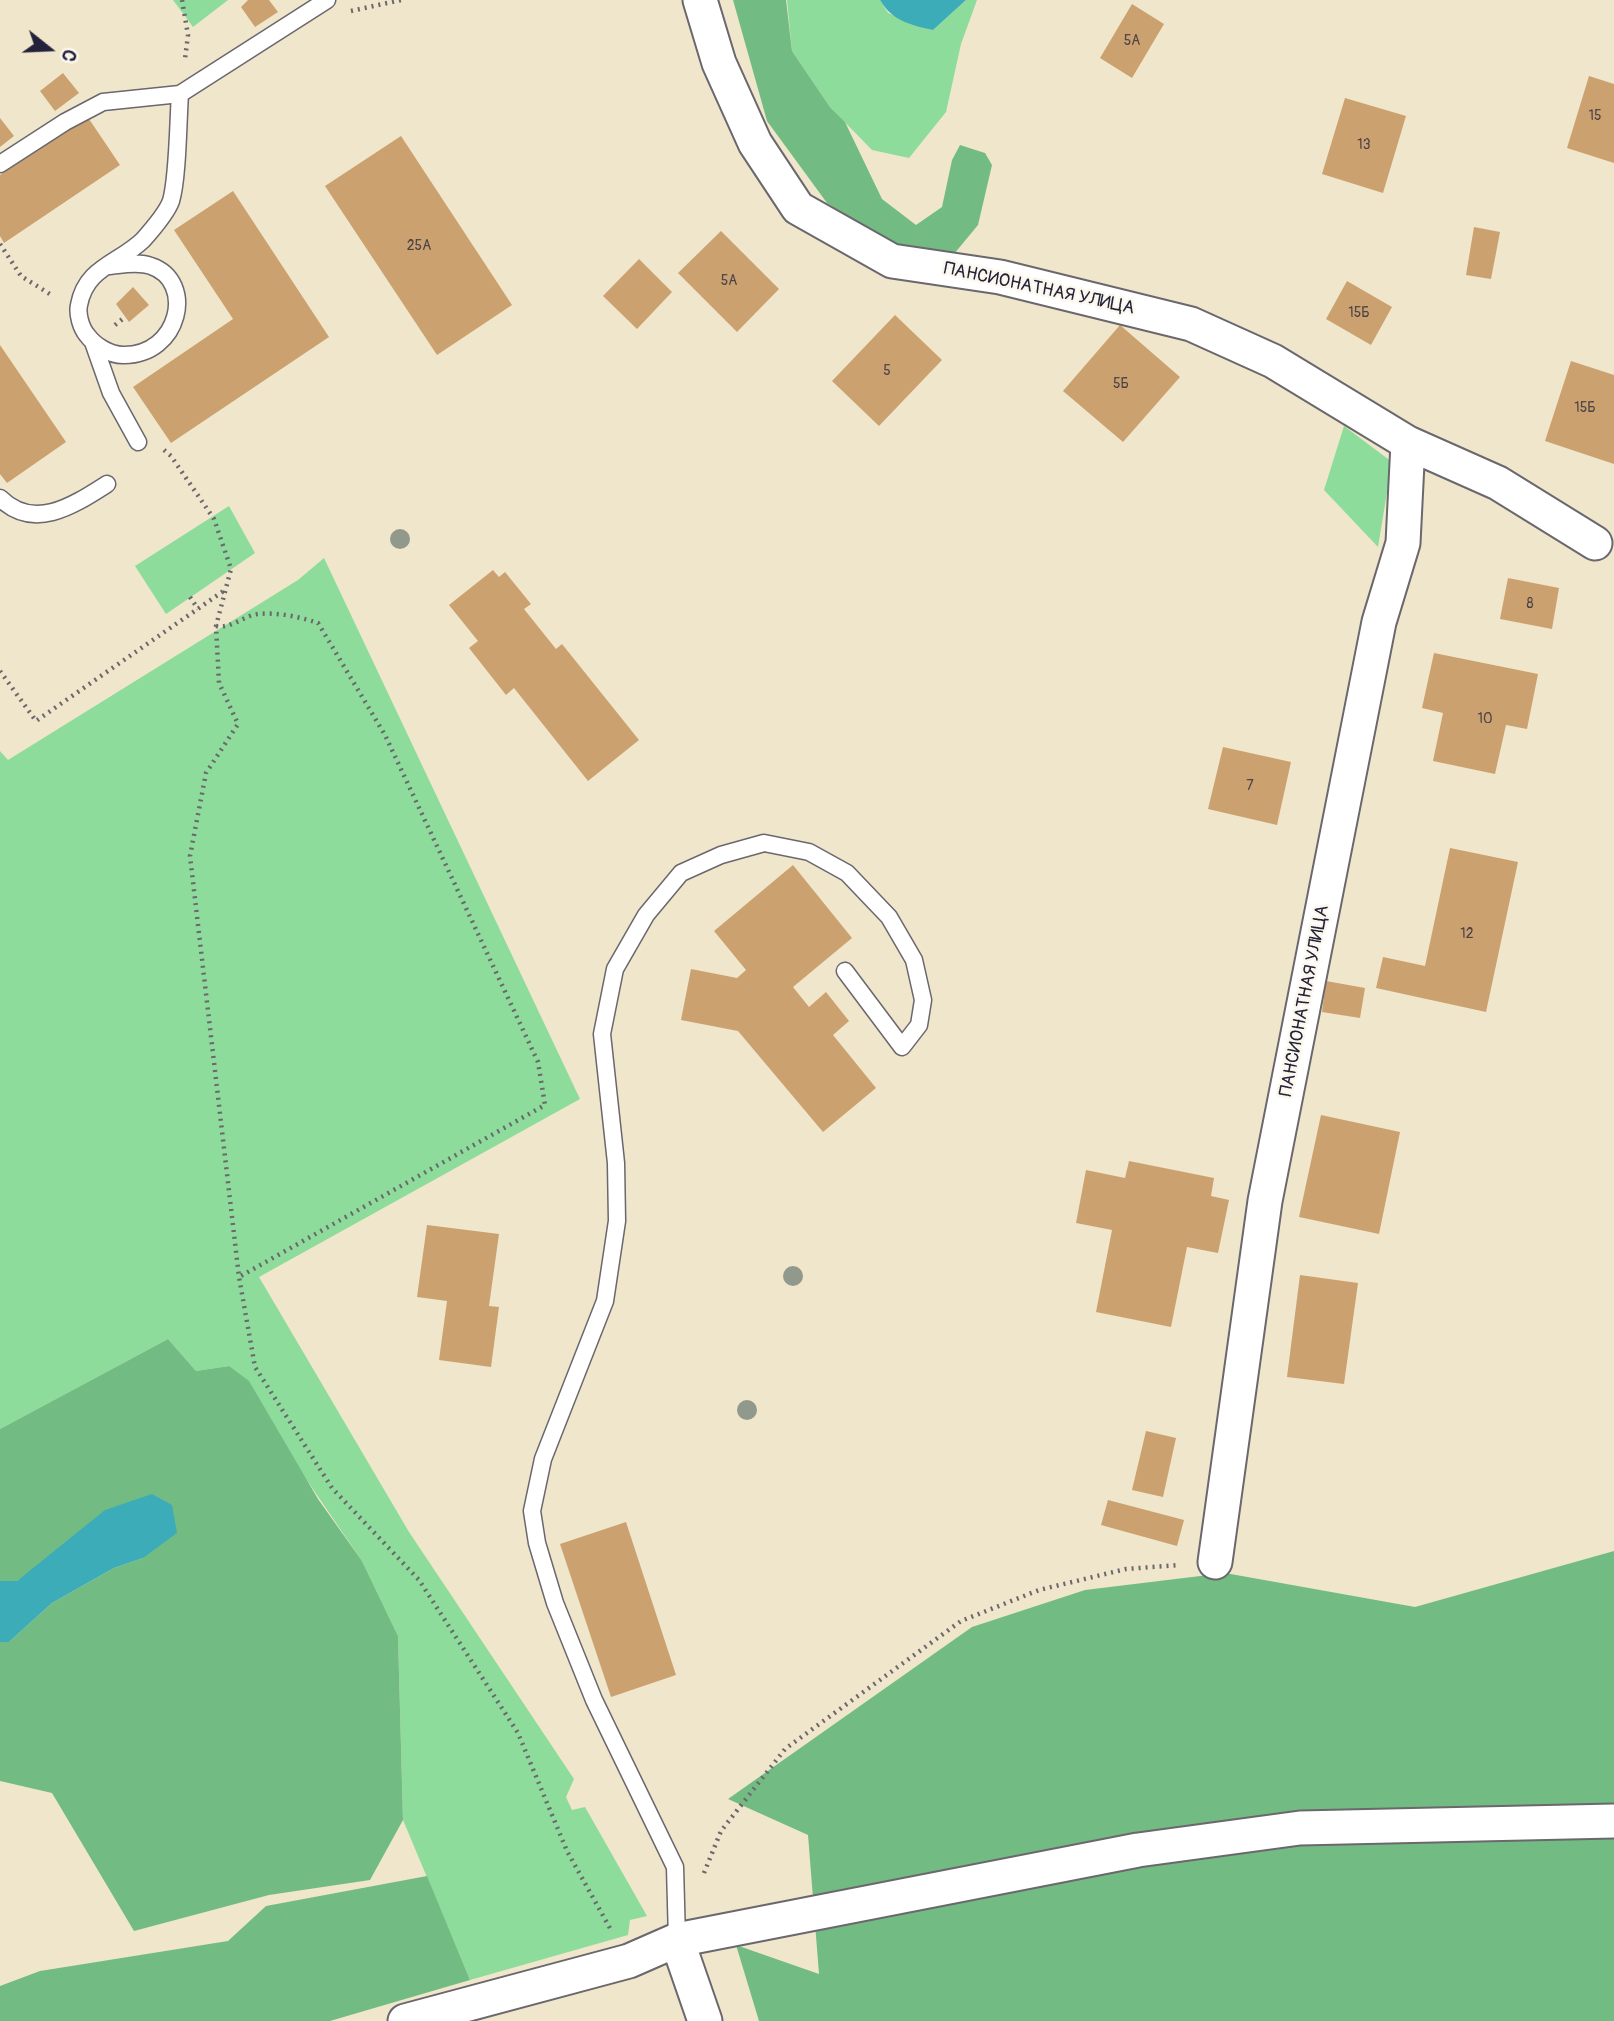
<!DOCTYPE html>
<html>
<head>
<meta charset="utf-8">
<style>
	body { margin:0 }
	#map { position:relative; width:1614px; height:2021px; overflow:hidden; background:#f0e6cb; font-family:Pangolin,sans-serif }
	canvas { display:block }
	.north { position:absolute; left:14px; top:14px; width:70px; height:70px; -webkit-text-stroke:5px #fbf7ec; paint-order:stroke; rotate:108deg; font-size:19px; font-weight:700; line-height:28px; text-align:center; color:#22223b }
	.north::after { content:''; display:block; margin:auto; width:24px; height:32px; background:#22223b; clip-path:polygon(50% 0,100% 100%,50% 72%,0 100%) }
</style>
</head>
<body>
<div id="map">
<canvas width="1614" height="2021"></canvas>
<div class="north">С</div>
</div>
<script>
const ctx = document.querySelector('canvas').getContext('2d');
ctx.lineJoin = 'round';
function fill(path, color) {
  ctx.fillStyle = color;
  ctx.fill(path, 'evenodd');
}
function strokePath(path, color, width, dash) {
  ctx.strokeStyle = color;
  ctx.lineWidth = width;
  ctx.lineCap = dash ? 'butt' : 'round';
  ctx.setLineDash(dash || []);
  ctx.stroke(path);
}
function label(font, color, halo, rows, align = 'center') {
  ctx.font = font + ' Pangolin,sans-serif';
  ctx.lineWidth = 5;
  ctx.setLineDash([]);
  ctx.textBaseline = 'middle';
  ctx.strokeStyle = halo;
  ctx.fillStyle = color;
  for (const [text, x, y, turn = 0] of rows) {
    ctx.save();
    ctx.translate(x, y);
    ctx.rotate((+turn || 0) * Math.PI / 180);
    ctx.textAlign = isNaN(turn) ? turn : align;
    if (halo) ctx.strokeText(text, 0, 0);
    ctx.fillText(text, 0, 0);
    ctx.restore();
  }
}
const green = new Path2D(`
	M 173,0 L 228,0 L 193,27 Z
	M 787,0 L 880,0 L 888,13 L 933,30 L 966,0 L 977,0 L 961,44 L 946,112 L 909,158 L 872,150 L 830,107 L 792,51 Z
	M 1344,426 L 1392,462 L 1378,547 L 1324,490 Z
	M 229,506 L 255,553 L 166,614 L 135,566 Z
	M 324,558 L 580,1099 L 259,1277 L 409,1532 L 574,1779 L 566,1797 L 572,1810 L 585,1807 L 647,1916 L 630,1920 L 628,1935 L 470,1980 L 403,1820 L 398,1636 L 362,1561 L 229,1366 L 196,1371 L 168,1339 L 0,1429 L 0,751 L 8,760 L 298,580 Z`);
const forest = new Path2D(`
	M 733,0 L 786,0 L 792,51 L 830,107 L 845,122 L 882,199 L 916,225 L 942,207 L 952,160 L 960,145 L 985,153 L 992,165 L 978,225 L 949,260 L 900,249 L 827,203 L 767,121 Z
	M 168,1339 L 196,1371 L 229,1366 L 249,1381 L 318,1499 L 362,1561 L 398,1636 L 403,1820 L 370,1880 L 269,1895 L 134,1931 L 52,1793 L 0,1781 L 0,1642 L 9,1642 L 52,1603 L 114,1568 L 143,1558 L 41,1564 L 17,1581 L 0,1581 L 0,1429 Z
	M 1614,1551 L 1614,2021 L 759,2021 L 736,1945 L 819,1974 L 808,1835 L 728,1799 L 972,1627 L 1085,1590 L 1225,1573 L 1415,1607 Z
	M 427,1876 L 470,1980 L 330,2021 L 0,2021 L 0,1986 L 40,1971 L 228,1941 L 266,1906 Z`);
const water = new Path2D(`
	M 880,0 L 966,0 L 933,30 C 911,25 892,21 880,0 Z
	M 152,1494 L 172,1505 L 177,1533 L 143,1558 L 114,1568 L 52,1603 L 9,1642 L 0,1642 L 0,1581 L 17,1581 L 105,1510 Z`);
const building = new Path2D(`
	M 248,0 L 269,0 L 278,12 L 255,27 L 241,7 Z
	M 1132,4 L 1164,24 L 1132,78 L 1100,58 Z
	M 63,73 L 79,93 L 55,111 L 40,91 Z
	M 1589,76 L 1614,84 L 1614,163 L 1567,148 Z
	M 1345,98 L 1406,116 L 1383,193 L 1322,174 Z
	M 87,116 L 120,165 L 4,243 L 0,236 L 0,175 Z
	M 0,118 L 14,136 L 0,147 Z
	M 401,136 L 512,305 L 437,355 L 325,186 Z
	M 233,191 L 329,337 L 171,443 L 133,387 L 233,319 L 174,230 Z
	M 1474,227 L 1500,232 L 1491,279 L 1466,275 Z
	M 721,231 L 779,289 L 737,332 L 678,273 Z
	M 639,259 L 672,292 L 637,329 L 603,296 Z
	M 1347,281 L 1392,307 L 1371,345 L 1326,319 Z
	M 133,287 L 149,305 L 129,322 L 116,304 Z
	M 895,315 L 942,360 L 879,426 L 832,381 Z
	M 1120,325 L 1180,377 L 1123,442 L 1063,391 Z
	M 0,345 L 66,442 L 7,483 L 0,474 Z
	M 1571,361 L 1614,375 L 1614,464 L 1545,441 Z
	M 493,570 L 499,577 L 505,572 L 531,604 L 524,609 L 556,649 L 562,644 L 639,740 L 588,781 L 514,688 L 506,695 L 469,648 L 478,641 L 449,605 Z
	M 1508,578 L 1559,588 L 1552,629 L 1500,619 Z
	M 1434,653 L 1538,674 L 1527,729 L 1506,725 L 1495,774 L 1433,761 L 1443,713 L 1422,708 Z
	M 1223,747 L 1291,762 L 1277,825 L 1208,809 Z
	M 1450,848 L 1518,862 L 1486,1012 L 1376,988 L 1383,957 L 1425,966 Z
	M 793,865 L 852,938 L 793,987 L 809,1007 L 826,992 L 849,1021 L 833,1035 L 876,1088 L 823,1132 L 738,1031 L 681,1020 L 691,969 L 737,978 L 746,970 L 714,931 Z
	M 1326,981 L 1365,988 L 1360,1018 L 1322,1012 Z
	M 1321,1115 L 1400,1132 L 1379,1234 L 1299,1217 Z
	M 1129,1161 L 1214,1178 L 1211,1196 L 1229,1200 L 1218,1253 L 1187,1247 L 1171,1327 L 1096,1312 L 1112,1230 L 1076,1223 L 1086,1170 L 1125,1178 Z
	M 427,1225 L 499,1234 L 489,1306 L 499,1307 L 491,1367 L 439,1360 L 447,1301 L 417,1297 Z
	M 1300,1275 L 1358,1283 L 1344,1384 L 1287,1377 Z
	M 1146,1431 L 1176,1438 L 1163,1497 L 1132,1490 Z
	M 1108,1500 L 1184,1520 L 1177,1546 L 1101,1525 Z
	M 626,1522 L 676,1675 L 611,1697 L 560,1544 Z`);
const path = new Path2D(`
	M 182,0 L 188,35 L 185,59
	M 351,11 L 401,0
	M 0,244 L 21,276 L 53,296
	M 115,325 L 125,317
	M 164,450 L 171,456 L 214,519 L 231,569 L 216,626 L 219,683 L 238,724 L 206,773 L 190,856 L 239,1277 L 255,1367 L 332,1488 L 419,1580 L 518,1733 L 567,1851 L 611,1930
	M 190,597 L 198,609
	M 216,626 C 231,629 243,616 258,614 C 278,612 300,617 318,623 L 385,735 L 538,1062 L 545,1105 L 239,1277
	M 0,671 L 36,721 L 225,590
	M 704,1873 L 721,1831 L 785,1749 L 961,1621 L 1039,1590 L 1126,1569 L 1179,1565`);
const lane = new Path2D(`
	M 0,164 L 65,122 L 103,102 L 180,94 L 327,0
	M 108,266 C 121,265 138,261 151,266 C 196,281 180,356 123,355 C 110,355 95,346 87,335 C 81,328 77,314 79,305 C 86,267 118,264 143,240 C 151,231 167,212 171,201 C 178,177 178,121 180,94
	M 93,342 L 111,393 L 138,442
	M 0,498 C 34,532 74,505 107,484
	M 677,1940 L 675,1867 L 594,1700 L 555,1603 L 537,1543 L 532,1511 L 543,1459 L 605,1301 L 617,1221 L 616,1163 L 602,1034 L 615,969 L 646,915 L 681,873 L 721,855 L 764,843 L 809,852 L 847,873 L 889,917 L 914,960 L 923,1000 L 919,1025 L 902,1047 L 845,971`);
const street = new Path2D(`
	M 700,0 L 719,63 L 755,143 L 798,208 L 892,261 L 1000,277 L 1191,324 L 1273,361 L 1408,443 L 1498,483 L 1595,543
	M 1215,1562 L 1265,1201 L 1379,622 L 1403,543 L 1408,443
	M 677,1940 L 705,2021
	M 405,2021 L 629,1961 L 677,1940 L 1138,1850 L 1300,1828 L 1614,1821`);
const trees = [
	[400,539],
	[793,1276],
	[747,1410]
];
const numberNames = [
	["5А",1132,41],
	["15",1595,116],
	["13",1364,145],
	["25А",419,246],
	["5А",729,281],
	["15Б",1359,313],
	["5",887,371],
	["5Б",1121,384],
	["15Б",1585,408],
	["8",1530,604],
	["10",1485,719],
	["7",1250,786],
	["12",1467,934]
];
const streetNames = [
	["ПАНСИОНАТНАЯ УЛИЦА",1039,289,12],
	["ПАНСИОНАТНАЯ УЛИЦА",1305,1001,-79]
];
fill(green, '#8ddc9b');
fill(forest, '#72bc83');
fill(water, '#3cacb8');
fill(building, '#cba26f');
strokePath(lane, '#6a676d', 19);
strokePath(street, '#6a676d', 37);
strokePath(path, '#6a676d', 4.5, [2, 5]);
strokePath(lane, '#fff', 16);
strokePath(street, '#fff', 33);
ctx.fillStyle = '#90998c';
for (const [x, y] of trees) {
  ctx.beginPath();
  ctx.arc(x, y, 10, 0, 2 * Math.PI);
  ctx.fill();
}
label('14px', '#4c4248', null, numberNames);
label('18px', '#22223b', '#fbf7ec', streetNames);
</script>
</body>
</html>
